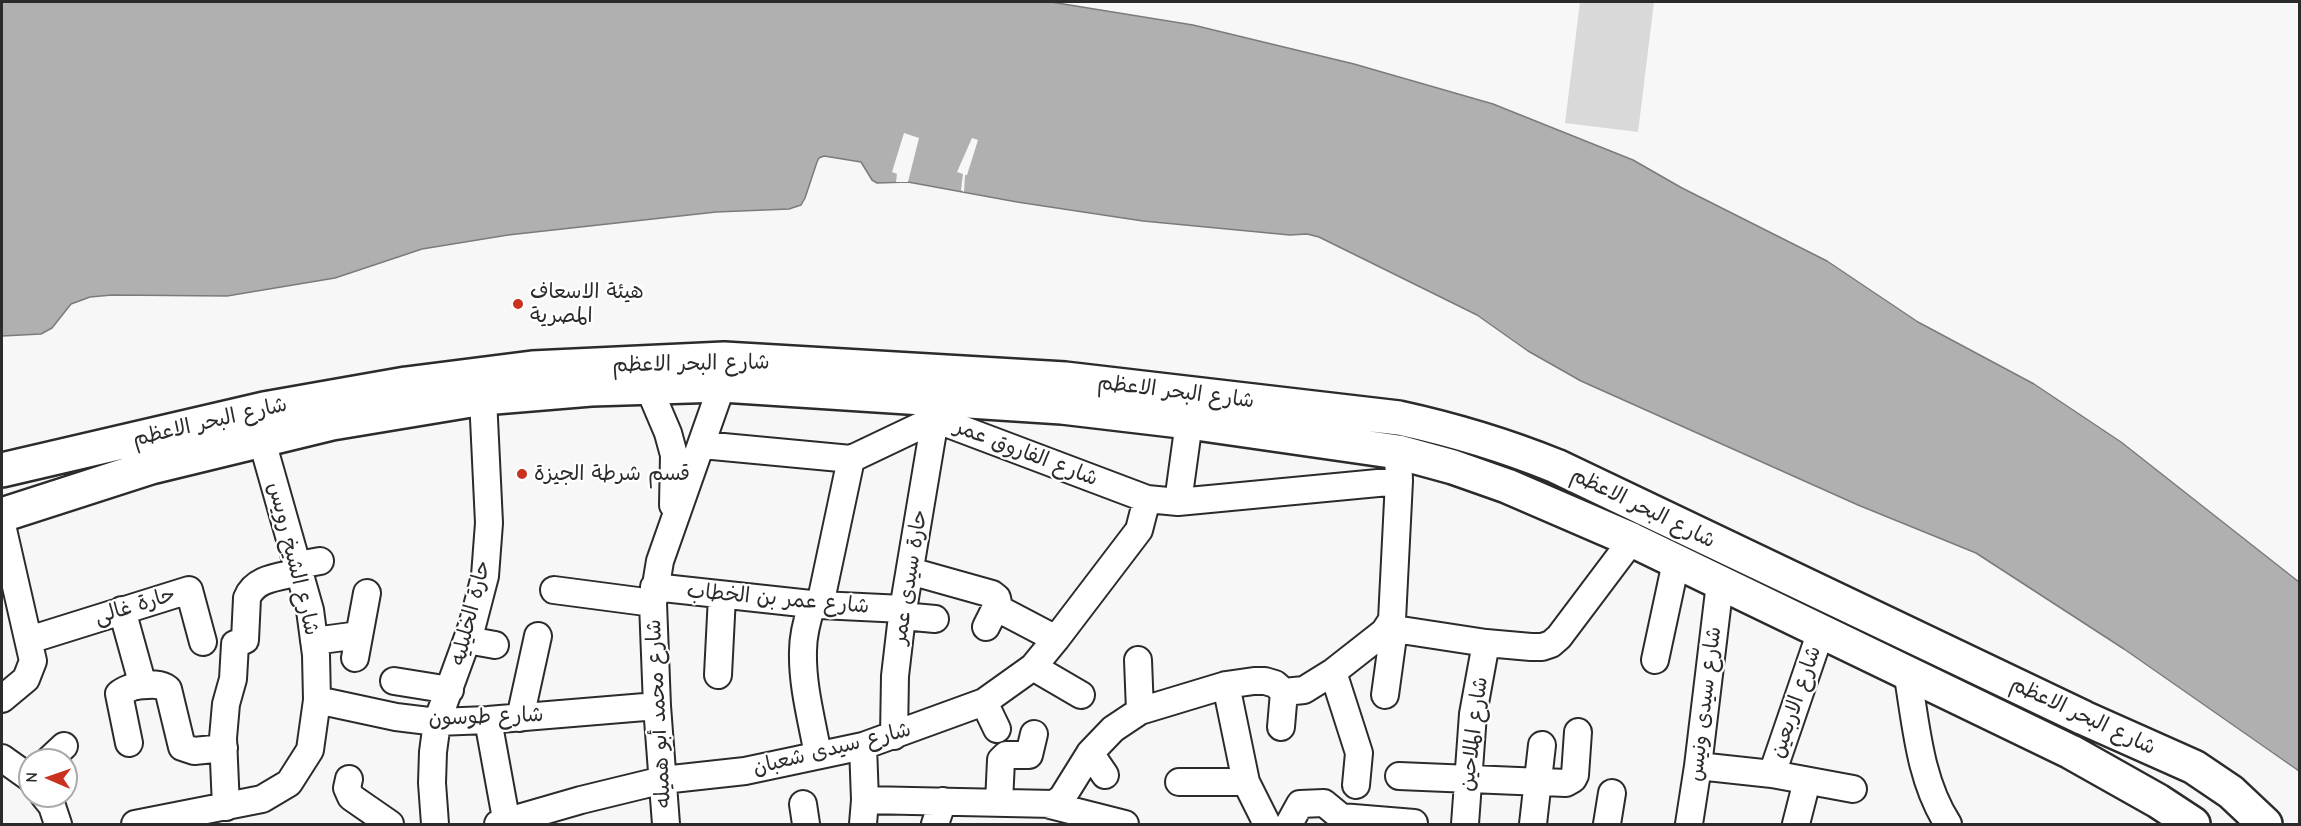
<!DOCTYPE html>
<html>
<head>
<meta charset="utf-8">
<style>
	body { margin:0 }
	#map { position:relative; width:2301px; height:826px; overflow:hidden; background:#f7f7f7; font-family:"Comic Neue",sans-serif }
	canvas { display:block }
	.frame { position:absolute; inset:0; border:3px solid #2b2b2b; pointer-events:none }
	.north { position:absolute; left:18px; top:748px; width:60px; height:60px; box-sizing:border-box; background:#fff; border:2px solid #aaa; border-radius:50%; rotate:272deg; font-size:16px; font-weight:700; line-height:24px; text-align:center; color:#2b2b2b }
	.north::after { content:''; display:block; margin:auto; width:21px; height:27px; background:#c8321e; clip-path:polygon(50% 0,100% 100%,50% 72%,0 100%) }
</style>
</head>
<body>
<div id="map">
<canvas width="2301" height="826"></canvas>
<div class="frame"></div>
<div class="north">N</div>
</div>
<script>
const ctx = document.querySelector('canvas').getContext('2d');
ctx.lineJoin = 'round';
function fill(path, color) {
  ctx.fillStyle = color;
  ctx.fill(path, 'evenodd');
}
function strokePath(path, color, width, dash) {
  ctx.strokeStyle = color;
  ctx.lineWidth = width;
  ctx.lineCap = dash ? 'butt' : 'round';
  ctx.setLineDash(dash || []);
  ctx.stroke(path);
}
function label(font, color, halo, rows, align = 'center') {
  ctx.font = font + ' "Comic Neue","Playpen Sans Arabic",sans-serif';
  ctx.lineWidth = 4.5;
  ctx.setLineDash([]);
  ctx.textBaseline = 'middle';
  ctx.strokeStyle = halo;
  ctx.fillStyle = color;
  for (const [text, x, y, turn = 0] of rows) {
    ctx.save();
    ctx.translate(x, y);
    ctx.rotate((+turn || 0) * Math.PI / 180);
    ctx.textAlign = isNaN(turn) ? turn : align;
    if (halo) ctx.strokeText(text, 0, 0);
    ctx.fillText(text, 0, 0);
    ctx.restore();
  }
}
const green = new Path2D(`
	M 1580,2 L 1654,2 L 1638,132 L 1565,123 Z`);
const water = new Path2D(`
	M 2,2 L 1051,2 L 1193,25 L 1354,64 L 1493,104 L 1633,160 L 1682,188 L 1827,261 L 1918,322 L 2034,384 L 2121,442 L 2299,582 L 2299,771 L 2124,649 L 1976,553 L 1858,505 L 1581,381 L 1528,351 L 1477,315 L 1319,237 L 1307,234 L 1290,235 L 1143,221 L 1017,202 L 908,182 L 877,183 L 872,180 L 861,162 L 824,156 L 819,158 L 817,162 L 805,198 L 801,205 L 789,209 L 716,212 L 508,235 L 422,249 L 335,278 L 227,296 L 112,295 L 90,297 L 71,304 L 52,328 L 41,334 L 2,336 Z`);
const pier = new Path2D(`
	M 904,133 L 919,138 L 908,182 L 896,182 L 897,174 L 892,172 Z
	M 972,138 L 978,140 L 967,175 L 965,175 L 964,192 L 961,190 L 963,174 L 957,172 Z`);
const minor = new Path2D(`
	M 648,386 L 668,433 L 674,455 L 673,505
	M 702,445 L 851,459 L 935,419 L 1147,499 L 1178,502 L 1399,481
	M 1178,502 L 1189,422
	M 2,525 L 33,661 L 26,679 L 2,699
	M 298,565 L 320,561
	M 910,571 L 992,594 L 997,598 L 998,603 L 986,627
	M 654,587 L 820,605 L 903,609
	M 554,590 L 653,603
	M 812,605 C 807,620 803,635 803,651 C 802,686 812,721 818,755
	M 820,605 L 851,459
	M 997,608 L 1056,639
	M 122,610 L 140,675 C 140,689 128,686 119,694 L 129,743
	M 902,616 L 935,619
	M 1388,628 L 1486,643 L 1531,647 L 1542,647 L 1551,644 L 1559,637 L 1632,540
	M 29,640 L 189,590 L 203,642
	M 467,640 L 495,645
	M 314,641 L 359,635
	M 355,658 L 367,593
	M 1138,660 L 1140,711
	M 1655,660 L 1676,562
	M 1033,667 L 1081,695
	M 1907,671 C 1916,723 1919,779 1948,824
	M 1333,672 L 1359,753 L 1356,785
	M 718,675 L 722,596
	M 394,681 L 450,690
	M 1226,685 L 1246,782 L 1267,824
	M 137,686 C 147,685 159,682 168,689 L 182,747 L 194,751 L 224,748
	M 1385,695 L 1394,629
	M 317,700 L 396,717 L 437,722 L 488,720 L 657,706
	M 984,702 L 997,729
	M 520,718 L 538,636
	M 488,720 L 507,824
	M 1281,727 L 1284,692
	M 894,736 L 895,676 L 902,616 L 935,419
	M 1090,753 L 1105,775
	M 2,758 L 30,778
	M 49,760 L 64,746
	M 1698,766 L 1772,774 L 1853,789
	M 1772,774 L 1821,631
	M 1399,776 L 1566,783 L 1573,779 L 1575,775 L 1578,732
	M 349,779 L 347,788 L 351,797 L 390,824
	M 1179,782 L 1246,782
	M 44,796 L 52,806 L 58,824
	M 865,800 L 1054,804 L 1062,798 L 1090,753 L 1113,729 L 1140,711 L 1226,685 L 1254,681 L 1265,681 L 1275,684 L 1284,692 L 1304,690 L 1333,672 L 1384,632 L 1392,620 L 1399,481 L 1398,452
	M 999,803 L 1001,760 L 1006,755 L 1029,755 L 1034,734
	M 803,804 L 806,824
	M 1050,805 L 1125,824
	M 226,807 L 223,738 L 226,704 L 233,679 L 235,644 L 245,640 L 247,598 C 255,577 281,577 300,572
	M 135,824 L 262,799 L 289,783 L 310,750 L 317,700 L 316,655 L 310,610 L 262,441
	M 435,824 L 432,783 L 433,752 L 437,722 L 472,626 L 485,576 L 489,523 L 483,398
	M 498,824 L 581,800 L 663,780 L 745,771 L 863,746 L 984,702 L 1033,667 L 1056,639 L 1139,530 L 1147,499
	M 666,824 L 657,706 L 653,603 L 660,561 L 722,385
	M 863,824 L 865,800 L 863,746
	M 935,824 L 943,801
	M 1289,824 L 1300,804 L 1324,803 L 1341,817 L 1414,823
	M 1465,824 L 1473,714 L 1486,643
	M 1533,824 L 1542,745
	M 1607,824 L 1612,793
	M 1689,824 L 1698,766 L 1720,583
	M 1796,824 L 1807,781`);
const major = new Path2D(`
	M 2,470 L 264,409 L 406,384 L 532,368 L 724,359 L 1065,379 L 1399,418 C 1454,430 1504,445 1556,466 L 2084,718 L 2194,767 L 2231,792 L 2265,824
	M 2,515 L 151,467 L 332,423 L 483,398 L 591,389 L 722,385 L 1062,407 L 1189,422 L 1398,452 L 1453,467 L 1507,486 L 1632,540 L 2071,752 L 2158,801 L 2193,824`);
const markers = [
	[518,304,6,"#c8321e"],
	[522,474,6,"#c8321e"]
];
const poiNames = [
	["هيئة الاسعاف",530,292],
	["المصرية",530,316],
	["قسم شرطة الجيزة",534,474]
];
const streetNames = [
	["شارع البحر الاعظم",691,364,-1],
	["شارع البحر الاعظم",1176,392,7],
	["شارع البحر الاعظم",210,422,-13],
	["شارع الفاروق عمر",1026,453,21],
	["شارع البحر الاعظم",1643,508,26],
	["شارع الشيخ رويس",293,559,76],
	["حارة سيدى عمر",910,577,-81],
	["شارع عمر بن الخطاب",778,599,5],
	["حارة غالى",135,606,-17],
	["حارة الخليليه",471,613,-76],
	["شارع الاربعين",1796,702,-71],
	["شارع سيدى ونيس",1705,704,-83],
	["شارع محمد أبو هميله",659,714,-93],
	["شارع البحر الاعظم",2083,716,25],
	["شارع طوسون",486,717,-2],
	["شارع الملاحين",1474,734,-83],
	["شارع سيدى شعبان",832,749,-14]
];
fill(green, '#d9d9d9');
fill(water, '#b0b0b0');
strokePath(water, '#7b7b7b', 1.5);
fill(pier, '#f7f7f7');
strokePath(minor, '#2b2b2b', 30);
strokePath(major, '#2b2b2b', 38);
strokePath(minor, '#fff', 26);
strokePath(major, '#fff', 33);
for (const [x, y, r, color] of markers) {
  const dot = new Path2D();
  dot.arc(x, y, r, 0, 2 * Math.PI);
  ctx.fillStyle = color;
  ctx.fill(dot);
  strokePath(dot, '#fff', 2);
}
label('21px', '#2b2b2b', '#fff', poiNames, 'left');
label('21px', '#2b2b2b', '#fff', streetNames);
</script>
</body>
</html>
